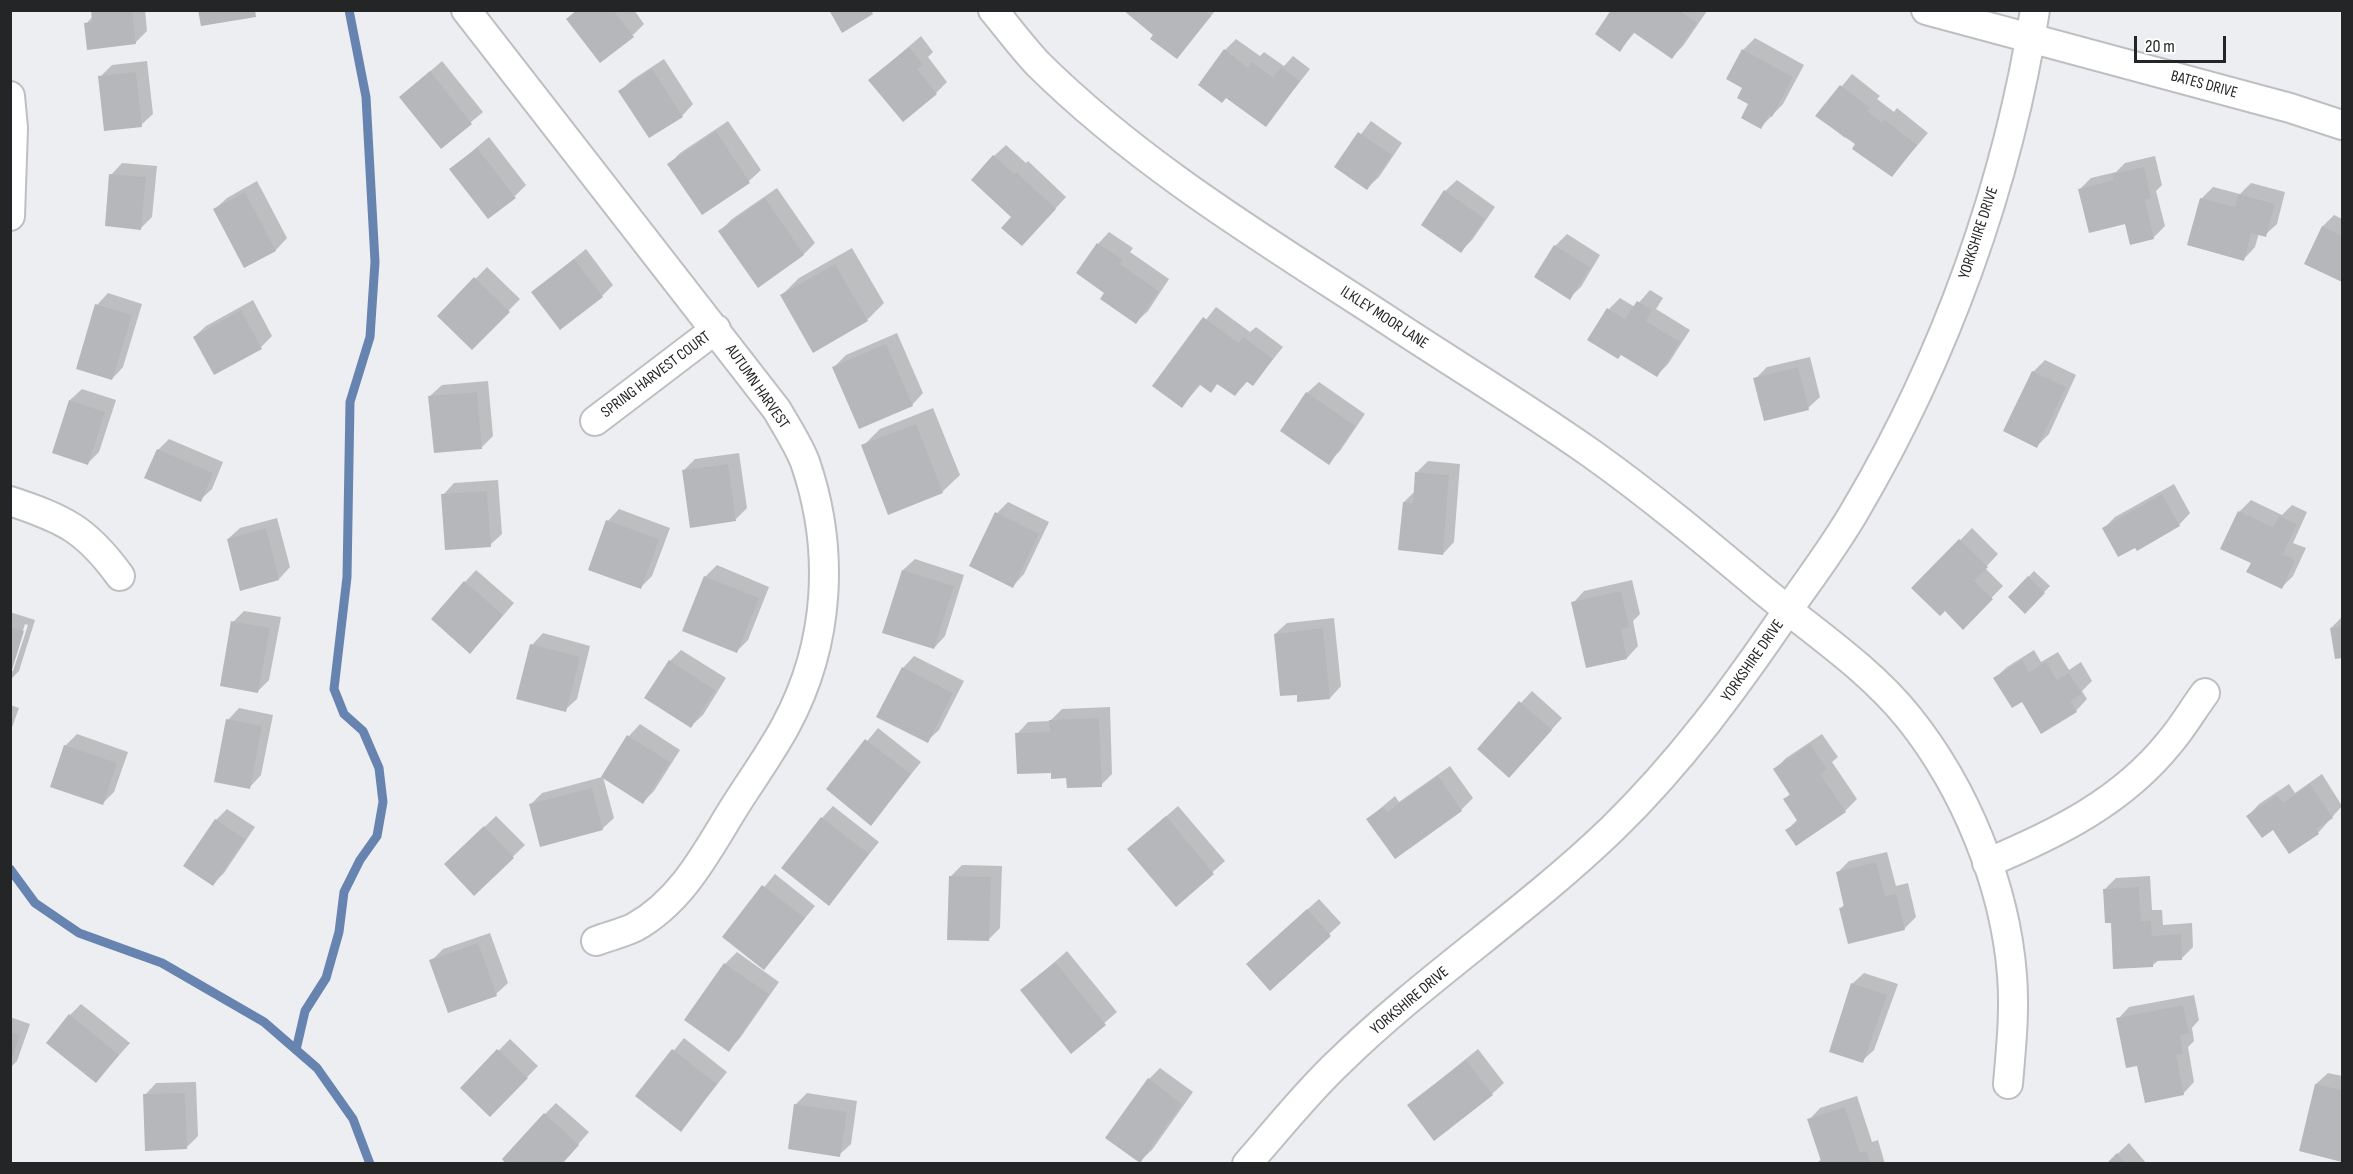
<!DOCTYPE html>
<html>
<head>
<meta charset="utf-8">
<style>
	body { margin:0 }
	#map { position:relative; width:2353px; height:1174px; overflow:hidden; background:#edeef1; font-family:"Sofia Sans Condensed",sans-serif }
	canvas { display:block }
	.frame { position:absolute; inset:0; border:12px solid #242526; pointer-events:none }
	.scale { position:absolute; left:2134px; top:36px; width:92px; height:27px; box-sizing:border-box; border:3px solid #242526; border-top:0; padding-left:8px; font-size:18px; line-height:21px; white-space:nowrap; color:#242526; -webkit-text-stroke:4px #fff; paint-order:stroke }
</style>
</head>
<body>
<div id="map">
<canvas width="2353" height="1174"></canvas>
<div class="frame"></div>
<div class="scale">20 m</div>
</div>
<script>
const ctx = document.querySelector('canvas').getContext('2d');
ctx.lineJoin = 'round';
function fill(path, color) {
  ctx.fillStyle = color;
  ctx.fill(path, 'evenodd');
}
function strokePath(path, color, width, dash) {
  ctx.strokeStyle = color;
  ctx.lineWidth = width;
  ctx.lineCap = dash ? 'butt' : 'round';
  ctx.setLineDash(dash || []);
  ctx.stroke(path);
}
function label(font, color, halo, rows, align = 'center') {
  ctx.font = font + ' "Sofia Sans Condensed",sans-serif';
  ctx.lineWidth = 4.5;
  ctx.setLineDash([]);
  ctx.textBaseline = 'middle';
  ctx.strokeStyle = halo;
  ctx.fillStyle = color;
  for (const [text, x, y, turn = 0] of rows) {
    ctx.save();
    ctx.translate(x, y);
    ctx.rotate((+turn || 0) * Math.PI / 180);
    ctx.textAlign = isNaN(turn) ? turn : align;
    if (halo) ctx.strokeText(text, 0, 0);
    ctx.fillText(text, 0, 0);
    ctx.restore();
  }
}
const shadow = new Path2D(`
	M 92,10 L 145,10 L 147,31 L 135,43 L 86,24 L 93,16 Z
	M 576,10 L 634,10 L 644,24 L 633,35 Z
	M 1125,10 L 1216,10 L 1177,57 L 1155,35 Z
	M 1613,10 L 1707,11 L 1683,46 L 1672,57 L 1635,32 L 1620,50 Z
	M 921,36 L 933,52 L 928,57 L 947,82 L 936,93 L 870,80 Z
	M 1755,38 L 1804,65 L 1783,104 L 1761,127 L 1744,87 L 1728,79 L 1743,50 Z
	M 1236,39 L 1260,56 L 1264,52 L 1284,66 L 1293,56 L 1310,69 L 1266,125 L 1225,50 Z
	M 664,59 L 693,104 L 682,116 L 620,91 L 632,80 Z
	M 147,61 L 153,114 L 141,125 L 100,77 L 112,65 Z
	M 442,61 L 483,112 L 441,147 L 401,97 Z
	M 1852,74 L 1880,96 L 1877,99 L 1894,112 L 1897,108 L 1928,133 L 1892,175 L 1847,136 L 1845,138 L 1817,116 Z
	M 728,121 L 761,170 L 749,181 L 702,213 L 669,164 L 680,153 Z
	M 1371,121 L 1402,143 L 1379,177 L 1367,188 L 1336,167 Z
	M 489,137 L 526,185 L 515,196 L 451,169 Z
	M 1006,145 L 1026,163 L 1028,161 L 1066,197 L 1033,233 L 1013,217 L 994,156 Z
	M 2155,156 L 2162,185 L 2156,191 L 2165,226 L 2153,238 L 2079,190 L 2091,178 L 2116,172 L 2125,163 Z
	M 122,163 L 157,166 L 152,217 L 141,228 L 111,175 Z
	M 1457,180 L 1495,207 L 1472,240 L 1461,251 L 1445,191 Z
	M 257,181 L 287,238 L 276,250 L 245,266 L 215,209 L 227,198 Z
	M 2251,183 L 2285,192 L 2277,224 L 2265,235 L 2259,233 L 2255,247 L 2244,259 L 2201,199 L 2213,187 L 2240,194 Z
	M 777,188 L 815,243 L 804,254 L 758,286 L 720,231 L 732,219 Z
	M 2334,215 L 2342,219 L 2342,281 L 2306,263 L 2323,226 Z
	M 1109,232 L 1133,248 L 1130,252 L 1169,279 L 1148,311 L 1136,322 L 1106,292 L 1098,244 Z
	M 1567,234 L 1600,255 L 1581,287 L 1569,298 L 1536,277 L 1555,246 Z
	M 852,248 L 884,303 L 867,320 L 782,295 L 799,278 Z
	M 586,249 L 613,285 L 602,296 L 533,292 Z
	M 487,267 L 520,299 L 472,348 L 439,316 Z
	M 1650,290 L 1663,298 L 1656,309 L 1690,330 L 1668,364 L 1657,375 L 1609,309 L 1620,298 L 1635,307 Z
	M 108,293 L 142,304 L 123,367 L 112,379 L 97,305 Z
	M 253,300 L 272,336 L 261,347 L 194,337 L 206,326 Z
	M 1216,307 L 1250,332 L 1256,327 L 1283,347 L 1253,384 L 1248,381 L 1235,395 L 1218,383 L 1211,391 L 1201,384 L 1182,406 L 1154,386 Z
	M 897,333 L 923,393 L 912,405 L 834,367 L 846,355 Z
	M 1810,357 L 1820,397 L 1808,408 L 1755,379 L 1767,367 Z
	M 2045,360 L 2076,375 L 2049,434 L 2037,446 L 2033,372 Z
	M 488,381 L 493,436 L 482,447 L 430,396 L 442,385 Z
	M 1319,382 L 1365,414 L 1340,451 L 1328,463 L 1307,393 Z
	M 82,389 L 116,400 L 99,452 L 88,463 L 70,400 Z
	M 933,408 L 960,475 L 942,492 L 863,446 L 880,429 Z
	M 169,439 L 223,462 L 212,489 L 200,500 L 158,450 Z
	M 739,453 L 747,508 L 735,520 L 683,471 L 695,459 Z
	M 1428,461 L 1460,464 L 1454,542 L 1443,554 L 1404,502 L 1415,491 L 1417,472 Z
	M 498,480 L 502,534 L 490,545 L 443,495 L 454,483 Z
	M 2174,484 L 2190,513 L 2179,525 L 2104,528 L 2115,517 Z
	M 2251,500 L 2282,515 L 2292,505 L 2307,512 L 2293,543 L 2306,548 L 2293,576 L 2282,587 L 2253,562 L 2239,512 Z
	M 1008,502 L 1049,522 L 1024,574 L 1013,586 L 997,513 Z
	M 619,509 L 670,528 L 652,576 L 641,587 L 608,521 Z
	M 277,518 L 290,567 L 279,579 L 228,539 L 240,528 Z
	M 1972,528 L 1998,554 L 1985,568 L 2003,586 L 1963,627 L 1945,609 L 1914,588 Z
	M 915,559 L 964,575 L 945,636 L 934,648 L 903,570 Z
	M 717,565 L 769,587 L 748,640 L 737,651 L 705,577 Z
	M 476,570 L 514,603 L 482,640 L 465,582 Z
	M 2034,571 L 2050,586 L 2025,612 L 2010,597 Z
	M 1632,580 L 1640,614 L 1633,621 L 1638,646 L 1627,658 L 1573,603 L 1584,591 Z
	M 244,611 L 281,617 L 269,680 L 258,691 L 233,622 Z
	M 10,612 L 35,620 L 19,671 L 10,680 L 10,671 L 13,671 L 28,625 L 25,624 L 10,670 Z
	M 2342,617 L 2342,658 L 2336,658 L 2331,628 Z
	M 1334,618 L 1341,686 L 1330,698 L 1275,634 L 1287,623 Z
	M 543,633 L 590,646 L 577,699 L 565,710 L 532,645 Z
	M 681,650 L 726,678 L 703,715 L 691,726 L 670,661 Z
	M 2034,650 L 2041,662 L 2058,652 L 2069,670 L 2081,662 L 2092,681 L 2082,691 L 2087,699 L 2076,711 L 2022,700 L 1995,678 L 2007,667 Z
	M 914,656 L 964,681 L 939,730 L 927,741 L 903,668 Z
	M 1532,691 L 1562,718 L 1521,764 L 1479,748 Z
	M 10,705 L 19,708 L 10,733 Z
	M 1110,707 L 1112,774 L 1101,785 L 1052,771 L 1017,734 L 1028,722 L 1050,721 L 1062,709 Z
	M 239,708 L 273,715 L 261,775 L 250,787 L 228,720 Z
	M 640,724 L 680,750 L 654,791 L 643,802 L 603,777 L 614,818 L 602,829 L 530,805 L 542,793 L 602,777 L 629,736 Z
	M 878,728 L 921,762 L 871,824 L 828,789 Z
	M 77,734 L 128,752 L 114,792 L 103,803 L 65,746 Z
	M 1822,734 L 1838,757 L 1832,762 L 1857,799 L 1845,811 L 1787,830 L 1798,819 L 1784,800 L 1791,793 L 1775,769 L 1786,758 Z
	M 1450,766 L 1473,798 L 1461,810 L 1368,819 L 1395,796 L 1399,802 Z
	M 2322,774 L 2342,806 L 2318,833 L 2248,816 L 2259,804 L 2289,784 L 2295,793 Z
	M 833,806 L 879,842 L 829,904 L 822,818 Z
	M 1178,806 L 1225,861 L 1176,905 L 1129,849 Z
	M 227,809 L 255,827 L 224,873 L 213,884 L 216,820 Z
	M 496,816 L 525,845 L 474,894 L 446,864 Z
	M 1887,852 L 1896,886 L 1908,883 L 1916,917 L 1904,929 L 1840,909 L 1845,904 L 1837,873 L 1849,861 Z
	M 962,865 L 1002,866 L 1000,928 L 989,939 L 950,877 Z
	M 775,874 L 815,906 L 764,968 L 724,936 Z
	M 2150,876 L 2152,910 L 2162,910 L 2163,925 L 2192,923 L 2193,947 L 2182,958 L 2159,960 L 2153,965 L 2112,921 L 2105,889 L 2116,878 Z
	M 1319,899 L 1341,923 L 1270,989 L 1259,953 Z
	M 490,933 L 508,983 L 496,994 L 431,961 L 443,949 Z
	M 1067,951 L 1117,1012 L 1071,1052 L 1022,991 Z
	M 737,952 L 779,982 L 740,1038 L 729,1050 L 686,1020 L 725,964 Z
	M 1864,973 L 1898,984 L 1874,1050 L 1862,1061 L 1852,984 Z
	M 2194,995 L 2199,1020 L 2192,1028 L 2194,1041 L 2188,1047 L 2194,1082 L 2183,1094 L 2138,1064 L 2118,1019 L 2129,1007 Z
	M 81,1004 L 130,1043 L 96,1081 L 70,1015 Z
	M 10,1017 L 30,1024 L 17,1061 L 10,1068 Z
	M 684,1038 L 727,1072 L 681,1130 L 637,1096 Z
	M 510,1039 L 538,1066 L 490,1115 L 462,1088 Z
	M 1478,1049 L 1504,1083 L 1492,1094 L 1409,1105 Z
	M 1160,1068 L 1193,1092 L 1152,1150 L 1140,1161 L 1149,1079 Z
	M 2328,1073 L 2342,1076 L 2342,1160 L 2301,1150 L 2316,1084 Z
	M 196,1082 L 198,1136 L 186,1148 L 145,1095 L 156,1083 Z
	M 807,1093 L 857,1101 L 851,1144 L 839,1155 L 795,1105 Z
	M 1857,1096 L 1872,1142 L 1878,1140 L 1885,1164 L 1815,1164 L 1822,1159 L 1809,1120 L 1820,1108 Z
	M 556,1103 L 589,1132 L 561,1164 L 545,1114 Z
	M 2129,1143 L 2147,1164 L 2107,1164 Z`);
const stream = new Path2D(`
	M 10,869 L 35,903 L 79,933 L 162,963 L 264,1022 L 317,1068 L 353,1119 L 370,1164
	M 296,1050 L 305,1011 L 326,978 L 339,932 L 344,892 L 360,860 L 377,836 L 383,802 L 379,768 L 363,731 L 344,714 L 334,689 L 347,577 L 350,402 L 370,337 L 375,262 L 366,97 L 349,10`);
const building = new Path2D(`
	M 91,10 L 132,10 L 136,44 L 87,50 L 84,23 L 92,22 Z
	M 198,10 L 255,10 L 256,17 L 201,26 Z
	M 577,10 L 613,10 L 634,37 L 600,63 L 566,19 Z
	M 829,10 L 871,10 L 873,14 L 842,33 Z
	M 1123,10 L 1204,10 L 1211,16 L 1177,59 L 1150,39 L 1153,35 Z
	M 1611,10 L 1679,10 L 1697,23 L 1672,59 L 1633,32 L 1620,52 L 1595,34 Z
	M 909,47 L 923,65 L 917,69 L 937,94 L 903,122 L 868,80 Z
	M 1224,49 L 1248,68 L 1252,62 L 1273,77 L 1281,67 L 1300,81 L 1266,127 L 1226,98 L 1222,103 L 1198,85 Z
	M 1742,49 L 1793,77 L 1772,117 L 1769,115 L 1761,129 L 1741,118 L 1748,104 L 1737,98 L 1742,88 L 1726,79 Z
	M 652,69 L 683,117 L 649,138 L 618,91 Z
	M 430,71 L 472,124 L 441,149 L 399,97 Z
	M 136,72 L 142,127 L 104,131 L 98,76 Z
	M 1840,85 L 1870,108 L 1867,111 L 1882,123 L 1884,119 L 1917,145 L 1892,177 L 1852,149 L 1855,144 L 1815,116 Z
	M 716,131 L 750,183 L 702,215 L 667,164 Z
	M 1358,132 L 1392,155 L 1367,190 L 1334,167 Z
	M 477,148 L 516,198 L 488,219 L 449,169 Z
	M 993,155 L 1014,174 L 1016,172 L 1056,209 L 1022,246 L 1001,228 L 1011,217 L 971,180 Z
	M 2144,167 L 2151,198 L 2145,200 L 2154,239 L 2130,245 L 2125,224 L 2089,233 L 2078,189 L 2114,180 L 2112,174 Z
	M 109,174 L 146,177 L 141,230 L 105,226 Z
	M 1444,190 L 1485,219 L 1461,253 L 1421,225 Z
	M 245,192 L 276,251 L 244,268 L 213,209 Z
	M 2238,194 L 2275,204 L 2266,237 L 2251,233 L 2244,261 L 2187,245 L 2200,198 L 2235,207 Z
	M 765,198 L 804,255 L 758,288 L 718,231 Z
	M 2322,226 L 2342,236 L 2342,282 L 2304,264 Z
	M 1097,243 L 1123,260 L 1120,264 L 1159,291 L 1136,324 L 1100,299 L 1104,293 L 1076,273 Z
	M 1554,245 L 1590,267 L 1570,300 L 1534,277 Z
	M 574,259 L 603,297 L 560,330 L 531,292 Z
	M 835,264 L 868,321 L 813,353 L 780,295 Z
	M 474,277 L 510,312 L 472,350 L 437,316 Z
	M 1637,301 L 1652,310 L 1646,321 L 1680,342 L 1657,377 L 1621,355 L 1618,359 L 1587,340 L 1607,308 L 1625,319 Z
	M 95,304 L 132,315 L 112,380 L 76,369 Z
	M 241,310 L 262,349 L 214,375 L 193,337 Z
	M 1203,317 L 1239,343 L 1243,337 L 1273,359 L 1253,386 L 1246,381 L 1235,396 L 1217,384 L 1211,393 L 1199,384 L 1182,408 L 1152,386 Z
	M 886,344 L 913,406 L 859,429 L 832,367 Z
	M 1798,367 L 1809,410 L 1764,421 L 1753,378 Z
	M 2032,371 L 2066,387 L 2037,448 L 2003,431 Z
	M 477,392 L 482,449 L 434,453 L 428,396 Z
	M 1306,392 L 1355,426 L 1329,465 L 1280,431 Z
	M 69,400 L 105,412 L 88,465 L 52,453 Z
	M 916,424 L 943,493 L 888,515 L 861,445 Z
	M 157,449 L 213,473 L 201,502 L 144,478 Z
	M 728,464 L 736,521 L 690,528 L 682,470 Z
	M 1415,472 L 1449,475 L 1443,555 L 1398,550 L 1403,502 L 1413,503 Z
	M 487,491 L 491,547 L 445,550 L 441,494 Z
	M 2162,494 L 2180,526 L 2137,551 L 2135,548 L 2118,557 L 2102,528 Z
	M 2238,511 L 2273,527 L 2279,516 L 2297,524 L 2283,554 L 2295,560 L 2282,589 L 2246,572 L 2251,563 L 2220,549 Z
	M 995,512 L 1039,534 L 1013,588 L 969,566 Z
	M 606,520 L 659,539 L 641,589 L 588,570 Z
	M 266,528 L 279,580 L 240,591 L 227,539 Z
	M 1959,539 L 1988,567 L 1974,581 L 1993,599 L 1963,630 L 1945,611 L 1940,616 L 1911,588 Z
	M 902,570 L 954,586 L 934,649 L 882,633 Z
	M 704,576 L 759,598 L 737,653 L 682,631 Z
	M 2028,576 L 2045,593 L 2025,614 L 2008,597 Z
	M 464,581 L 503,615 L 470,654 L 431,619 Z
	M 1621,591 L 1629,627 L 1621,629 L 1627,659 L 1586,668 L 1571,602 Z
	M 231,621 L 270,628 L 258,693 L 220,686 Z
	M 2342,626 L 2342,658 L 2335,659 L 2330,628 Z
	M 10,627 L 24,631 L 11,673 L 10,673 Z
	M 1323,628 L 1330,699 L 1297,702 L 1297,695 L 1280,696 L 1274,634 Z
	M 530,644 L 580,657 L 566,712 L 516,699 Z
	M 669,660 L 715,690 L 691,728 L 644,698 Z
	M 2022,660 L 2029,672 L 2046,662 L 2057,680 L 2069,673 L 2082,694 L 2070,701 L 2077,712 L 2041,734 L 2022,702 L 2012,708 L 1993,678 Z
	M 902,667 L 953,693 L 928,743 L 876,717 Z
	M 1519,701 L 1552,730 L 1509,778 L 1477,749 Z
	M 1099,718 L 1102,787 L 1067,788 L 1066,778 L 1051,779 L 1051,773 L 1017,774 L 1015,733 L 1050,732 L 1049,720 Z
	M 226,719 L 262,726 L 250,789 L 214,782 Z
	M 627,735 L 670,762 L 643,804 L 601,777 Z
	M 865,739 L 911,774 L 871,826 L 826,789 Z
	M 1810,744 L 1827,769 L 1820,774 L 1846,812 L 1796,846 L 1785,830 L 1798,822 L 1783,799 L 1790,795 L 1773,769 Z
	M 64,745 L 117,763 L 103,805 L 50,787 Z
	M 1438,776 L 1462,811 L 1395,859 L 1366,819 L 1383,807 L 1387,812 Z
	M 2310,784 L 2333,818 L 2316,829 L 2319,834 L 2289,854 L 2273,830 L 2262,838 L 2246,816 L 2277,795 L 2283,803 Z
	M 592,788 L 603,830 L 540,847 L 529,804 Z
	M 1166,816 L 1214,874 L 1176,907 L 1127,849 Z
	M 821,817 L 869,854 L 829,906 L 781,868 Z
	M 215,819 L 245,839 L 213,886 L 183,866 Z
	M 484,826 L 514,858 L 474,896 L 444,864 Z
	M 1876,862 L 1885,896 L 1896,894 L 1905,930 L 1848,944 L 1839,908 L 1844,907 L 1836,872 Z
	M 949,876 L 991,877 L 989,941 L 947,940 Z
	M 762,885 L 805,918 L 764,970 L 722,937 Z
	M 2139,887 L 2141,921 L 2151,921 L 2152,936 L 2181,934 L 2182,960 L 2153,961 L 2153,967 L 2113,969 L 2111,923 L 2105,923 L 2103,889 Z
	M 1307,909 L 1331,936 L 1270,991 L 1246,964 Z
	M 478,943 L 497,996 L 448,1013 L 429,960 Z
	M 1055,962 L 1106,1025 L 1071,1054 L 1020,990 Z
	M 724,963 L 769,994 L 729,1052 L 684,1020 Z
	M 1851,983 L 1887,995 L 1863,1063 L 1829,1052 Z
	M 2183,1005 L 2189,1033 L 2180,1035 L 2183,1054 L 2176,1055 L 2184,1095 L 2145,1103 L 2137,1066 L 2126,1068 L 2116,1018 Z
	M 69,1014 L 119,1055 L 96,1083 L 46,1043 Z
	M 10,1032 L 20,1035 L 11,1061 L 10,1061 Z
	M 497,1049 L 528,1078 L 490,1117 L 460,1088 Z
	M 672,1049 L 717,1084 L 681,1132 L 635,1096 Z
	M 1466,1060 L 1493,1095 L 1434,1141 L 1407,1105 Z
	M 1148,1078 L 1182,1104 L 1140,1163 L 1105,1138 Z
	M 2315,1084 L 2342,1090 L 2342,1162 L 2299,1151 Z
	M 185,1093 L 187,1149 L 145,1151 L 143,1094 Z
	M 794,1104 L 847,1112 L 840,1157 L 788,1149 Z
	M 1845,1107 L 1860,1153 L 1866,1151 L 1871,1164 L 1822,1164 L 1807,1119 Z
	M 544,1113 L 579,1145 L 562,1164 L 506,1164 L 502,1159 Z
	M 2117,1153 L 2126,1164 L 2106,1164 Z`);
const street = new Path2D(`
	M 466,10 L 777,410 C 786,426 798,444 805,462 C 835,549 830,643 786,725 C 771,753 752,779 735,806 C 707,851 683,900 635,927 C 623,933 609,936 596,941
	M 993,10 C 1008,28 1022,47 1038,64 C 1140,165 1263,239 1383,317 C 1452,363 1524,406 1592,454 C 1651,496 1707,543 1763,590 C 1812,631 1868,667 1909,718 C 1965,788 2005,885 2012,975 C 2015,1012 2011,1048 2008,1084
	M 1926,10 L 2290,108 L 2342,125
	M 10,96 L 13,128 L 10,216
	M 595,421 L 716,329
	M 10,501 C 64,519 86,529 120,576
	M 1987,863 C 2056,834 2122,802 2170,742 C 2183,727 2193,709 2205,693
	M 1247,1164 C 1277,1130 1306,1093 1339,1062 C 1425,978 1526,912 1612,829 C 1680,763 1735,688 1788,610 C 1811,577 1836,544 1856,509 C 1945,358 2008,184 2035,10`);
const streetNames = [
	["BATES DRIVE",2204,85,15],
	["YORKSHIRE DRIVE",1979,233,-72],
	["ILKLEY MOOR LANE",1384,318,33],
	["SPRING HARVEST COURT",656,375,-37],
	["AUTUMN HARVEST",757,387,55],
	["YORKSHIRE DRIVE",1753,661,-55],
	["YORKSHIRE DRIVE",1410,1001,-40]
];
fill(shadow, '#0003');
strokePath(stream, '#6784b1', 9);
fill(building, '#b6b7ba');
strokePath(street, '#bebfc2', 32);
strokePath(street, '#fff', 28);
label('16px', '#242526', '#fff', streetNames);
</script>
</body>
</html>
